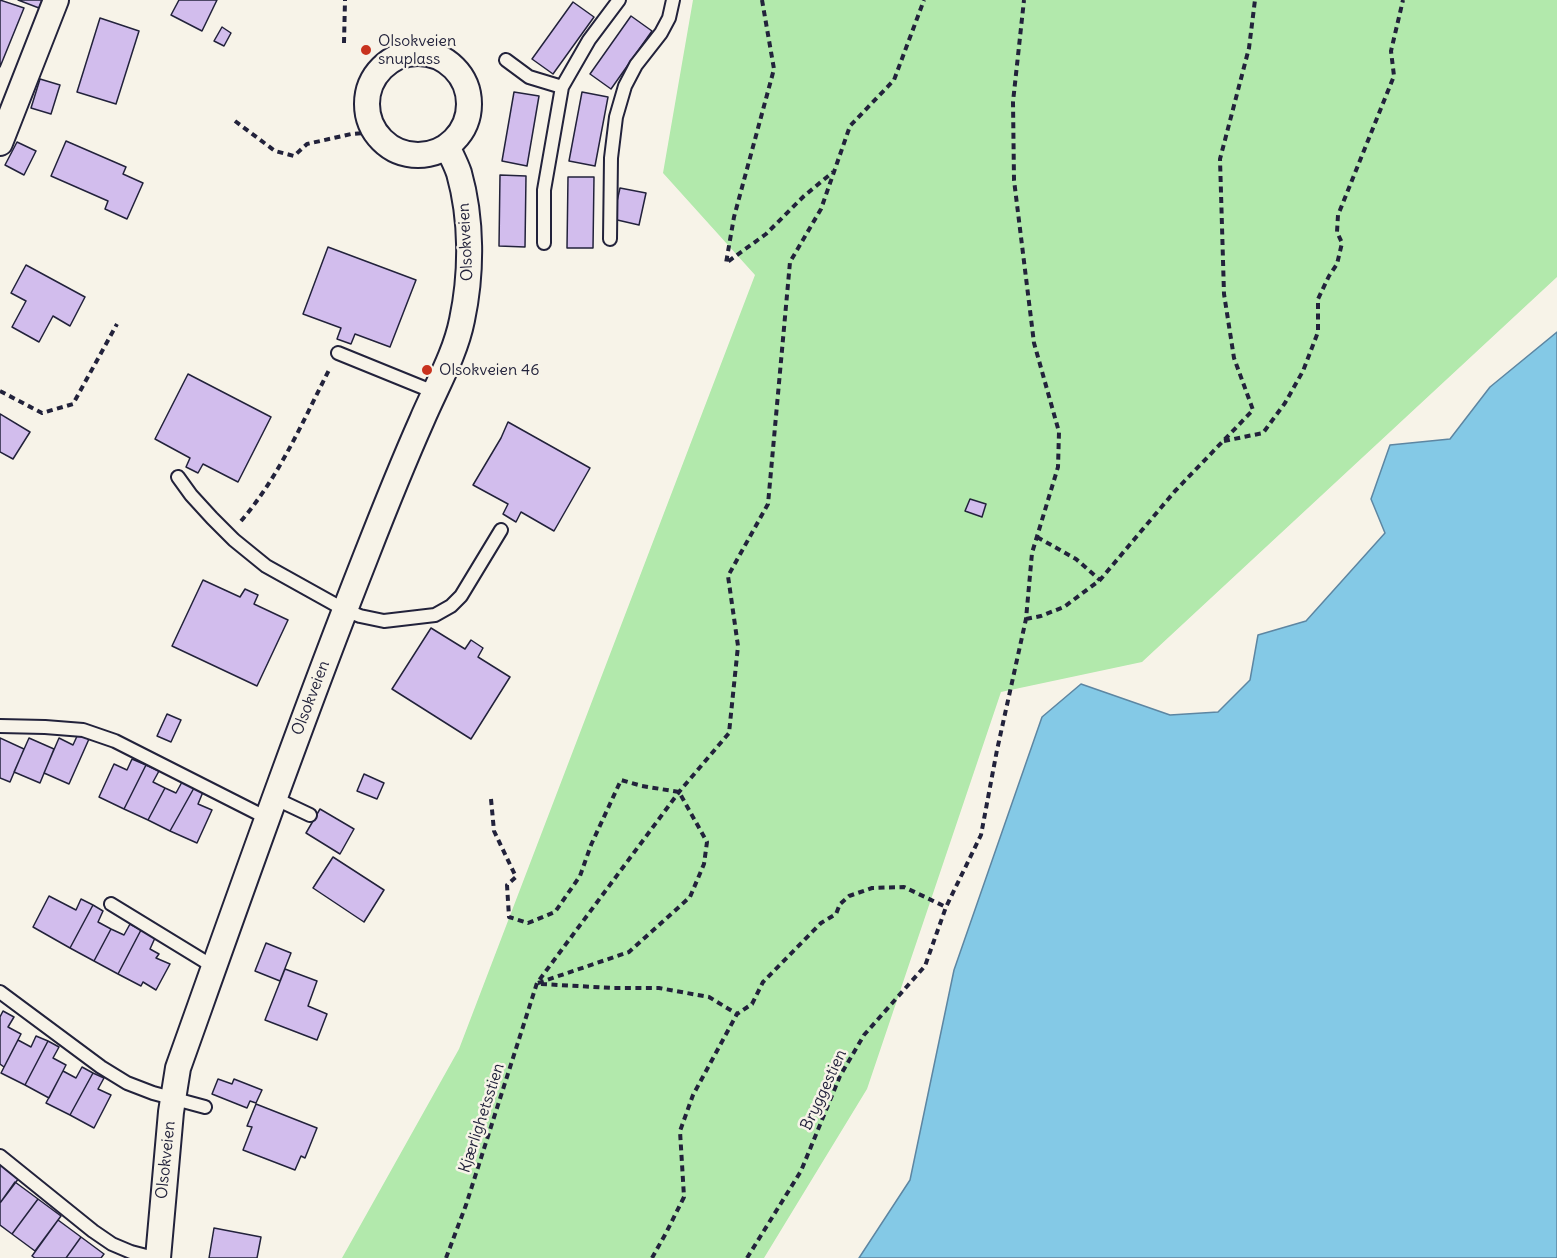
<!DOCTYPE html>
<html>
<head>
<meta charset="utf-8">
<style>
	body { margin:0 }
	canvas { display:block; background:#f7f3e8 }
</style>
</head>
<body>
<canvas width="1557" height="1258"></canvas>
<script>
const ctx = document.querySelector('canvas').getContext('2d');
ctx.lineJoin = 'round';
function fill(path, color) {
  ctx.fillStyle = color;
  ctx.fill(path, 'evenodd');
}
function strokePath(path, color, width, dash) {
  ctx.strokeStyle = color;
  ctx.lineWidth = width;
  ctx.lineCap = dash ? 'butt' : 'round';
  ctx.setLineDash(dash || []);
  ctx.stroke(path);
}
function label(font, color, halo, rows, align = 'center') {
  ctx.font = font + ' Delius,sans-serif';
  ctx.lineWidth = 5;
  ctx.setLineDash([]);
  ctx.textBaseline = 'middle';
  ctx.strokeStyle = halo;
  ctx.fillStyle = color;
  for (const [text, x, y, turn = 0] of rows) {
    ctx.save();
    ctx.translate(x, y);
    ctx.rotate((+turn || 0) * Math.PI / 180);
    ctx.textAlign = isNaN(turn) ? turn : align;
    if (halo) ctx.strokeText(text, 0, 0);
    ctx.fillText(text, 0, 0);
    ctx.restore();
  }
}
const green = new Path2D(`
	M 693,0 L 1557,0 L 1557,277 L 1142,662 L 1001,692 L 867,1089 L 764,1258 L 342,1258 L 459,1049 L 755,275 L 663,173 Z`);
const water = new Path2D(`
	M 1557,332 L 1557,1258 L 859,1258 L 910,1180 L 954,970 L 1042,717 L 1081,684 L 1170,715 L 1218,712 L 1250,680 L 1258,635 L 1306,621 L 1385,533 L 1371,499 L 1390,445 L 1450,439 L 1490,387 Z`);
const building = new Path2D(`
	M 0,0 L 24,8 L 0,67 Z
	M 18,0 L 42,0 L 39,8 Z
	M 179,0 L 217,0 L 202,31 L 171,15 Z
	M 573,2 L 594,17 L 553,74 L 532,59 Z
	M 631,16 L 652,31 L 611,89 L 590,74 Z
	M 100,18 L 139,31 L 116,104 L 77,92 Z
	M 222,27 L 231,33 L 224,46 L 214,41 Z
	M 40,79 L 60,85 L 51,114 L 31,108 Z
	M 514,92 L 539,96 L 527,166 L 502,161 Z
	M 582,92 L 608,97 L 595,166 L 569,161 Z
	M 66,141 L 126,167 L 123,174 L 143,183 L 127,219 L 105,209 L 108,201 L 51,176 Z
	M 17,142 L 36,151 L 24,175 L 5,165 Z
	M 500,175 L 526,176 L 525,247 L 499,246 Z
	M 568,177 L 594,177 L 593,248 L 567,248 Z
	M 620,188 L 646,193 L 639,225 L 613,219 Z
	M 328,247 L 416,280 L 390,347 L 355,334 L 351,344 L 337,339 L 341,328 L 303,314 Z
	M 26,265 L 85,297 L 70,326 L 53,316 L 39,342 L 12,327 L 26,301 L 11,293 Z
	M 188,374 L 271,417 L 238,482 L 203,464 L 198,473 L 186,467 L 190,458 L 155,439 Z
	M 0,414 L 30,432 L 13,459 L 0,452 Z
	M 508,422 L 590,468 L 554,531 L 521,512 L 516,522 L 503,514 L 508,504 L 473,485 L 501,438 Z
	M 970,499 L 986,504 L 982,517 L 965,511 Z
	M 203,580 L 240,597 L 245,589 L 258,595 L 254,604 L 288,620 L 257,686 L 172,646 Z
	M 431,628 L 465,649 L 471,640 L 483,648 L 478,657 L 510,677 L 471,739 L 392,689 Z
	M 167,714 L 181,720 L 171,742 L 157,736 Z
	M 78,734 L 89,739 L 69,784 L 44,773 L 59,738 L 73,745 Z
	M 0,738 L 24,749 L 10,782 L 0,778 Z
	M 29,738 L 54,749 L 40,783 L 14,772 Z
	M 132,759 L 146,765 L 124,809 L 99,797 L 114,764 L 127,770 Z
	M 146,765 L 159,771 L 153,782 L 165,788 L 148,820 L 124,809 Z
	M 364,774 L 384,783 L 377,799 L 357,791 Z
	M 182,782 L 194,788 L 170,831 L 148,820 L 165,788 L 176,793 Z
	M 194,788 L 203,792 L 198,804 L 212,810 L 197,843 L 170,831 Z
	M 320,809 L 354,829 L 340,854 L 306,833 Z
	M 333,857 L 384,890 L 364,922 L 313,888 Z
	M 49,896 L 76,910 L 81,899 L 93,905 L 70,948 L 33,927 Z
	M 93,905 L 103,911 L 98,922 L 111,929 L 94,961 L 70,948 Z
	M 130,924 L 141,930 L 118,974 L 94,961 L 111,929 L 124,935 Z
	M 141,930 L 155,938 L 150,949 L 159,954 L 156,958 L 170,964 L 156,990 L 143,982 L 141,986 L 118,974 Z
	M 266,943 L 291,953 L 280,981 L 255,971 Z
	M 285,969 L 317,981 L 308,1006 L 327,1014 L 317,1040 L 265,1020 Z
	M 3,1011 L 14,1017 L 8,1027 L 21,1034 L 4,1067 L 0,1064 L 0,1017 Z
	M 36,1036 L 48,1041 L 25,1085 L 1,1073 L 18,1040 L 31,1047 Z
	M 48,1041 L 59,1047 L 53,1058 L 66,1065 L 49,1098 L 25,1085 Z
	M 82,1067 L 93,1073 L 70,1115 L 46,1103 L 63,1071 L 76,1078 Z
	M 93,1073 L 104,1078 L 98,1089 L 111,1095 L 94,1128 L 70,1115 Z
	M 218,1079 L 232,1084 L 234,1079 L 262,1090 L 256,1103 L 250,1101 L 247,1108 L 212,1094 Z
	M 256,1104 L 317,1128 L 305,1158 L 301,1156 L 295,1170 L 243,1150 L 252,1127 L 247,1126 Z
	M 0,1164 L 19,1178 L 0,1203 Z
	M 15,1182 L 38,1199 L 12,1234 L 0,1225 L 0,1203 Z
	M 38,1199 L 61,1216 L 35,1251 L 12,1234 Z
	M 58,1220 L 81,1237 L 66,1258 L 35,1258 L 32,1256 Z
	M 214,1228 L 261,1237 L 257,1258 L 209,1258 Z
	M 81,1237 L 104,1254 L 101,1258 L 66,1258 Z`);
const path = new Path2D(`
	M 762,0 L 774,69 L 734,217 L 726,263 L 766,234 L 804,196 L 833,172
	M 344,43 L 345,0
	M 235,121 L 275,151 L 294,156 L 307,144 L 351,134 L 375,132
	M 0,391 L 42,413 L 73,404 L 117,324
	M 1224,441 L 1263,433 L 1285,403 L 1303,371 L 1318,332 L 1318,299 L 1329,276 L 1337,264 L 1342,243 L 1337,232 L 1338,215 L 1394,76 L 1391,51 L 1403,0
	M 241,521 C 279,477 303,421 329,370
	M 1037,537 L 1076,559 L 1100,580
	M 1026,619 L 1041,616 L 1064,607 L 1100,580 L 1175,491 L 1253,410 L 1234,358 L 1224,294 L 1220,159 L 1249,48 L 1255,0
	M 491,799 L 494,831 L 516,877 L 507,885 L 509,917 L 528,923 L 555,912 L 580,876 L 591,845 L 621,780 L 642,786 L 679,792
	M 538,983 L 629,952 L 690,897 L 704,864 L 707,842 L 679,792
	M 541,984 L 613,988 L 659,988 L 709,997 L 737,1014
	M 446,1258 L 466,1205 L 537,983 L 679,792 L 729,733 L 738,646 L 728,576 L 768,504 L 790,262 L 821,209 L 850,126 L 894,80 L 924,0
	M 652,1258 L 666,1233 L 684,1197 L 680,1131 L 693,1095 L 737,1014 L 752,1004 L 763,982 L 821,923 L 836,914 L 840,904 L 849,896 L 872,888 L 904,887 L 946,907
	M 747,1258 L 801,1171 L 840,1076 L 864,1035 L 925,966 L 946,907 L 981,835 L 997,750 L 1026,619 L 1032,553 L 1058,467 L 1059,432 L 1034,343 L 1014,180 L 1013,102 L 1024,0`);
const lane = new Path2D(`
	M 506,60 L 529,77 L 562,87
	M 610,239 L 611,158 L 616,117 L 625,86 L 636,65 L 661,33 L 669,18 L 673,0
	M 544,243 L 544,190 L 562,87 L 589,40 L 619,0
	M 338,353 L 434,392
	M 178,477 L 191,495 L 212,518 L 234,540 L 266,566 L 345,610 L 360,616 L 384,621 L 435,615 L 451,606 L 461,596 L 501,530
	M 0,726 L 45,727 L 83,730 L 115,741 L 267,818
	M 274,798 L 310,815
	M 111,904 L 214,967
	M 0,992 L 101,1067 L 127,1083 L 153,1093 L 205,1107
	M 0,1156 L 93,1231 L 112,1244 L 131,1252 L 154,1258`);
const street = new Path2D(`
	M367 104a51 51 0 1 1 102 0a51 51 0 1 1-102 0Z
	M 0,143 L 56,0
	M 158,1258 L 171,1112 L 178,1068 C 239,897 299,726 366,556 C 384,510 402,465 422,420 C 436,387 455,355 462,320 C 472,273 472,219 459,173 C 456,164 451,155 447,146`);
const markers = [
	[366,50,6,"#c8321e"],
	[427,370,6,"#c8321e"]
];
const poiNames = [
	["Olsokveien",378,41],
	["snuplass",378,59],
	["Olsokveien 46",439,370]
];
const streetNames = [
	["Olsokveien",466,242,-93],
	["Olsokveien",311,698,-69],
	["Bryggestien",824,1090,-65],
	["Kjærlighetsstien",482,1118,-72],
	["Olsokveien",166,1160,-84]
];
fill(green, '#b2e9ac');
fill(water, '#84c9e6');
strokePath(water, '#5d86a2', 1.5);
fill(building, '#d2bded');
strokePath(building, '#22223b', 1.5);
strokePath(lane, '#22223b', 16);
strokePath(street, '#22223b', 28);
strokePath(path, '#22223b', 4, [6, 4.5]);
strokePath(lane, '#f7f3e8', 12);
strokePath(street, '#f7f3e8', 24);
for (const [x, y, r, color] of markers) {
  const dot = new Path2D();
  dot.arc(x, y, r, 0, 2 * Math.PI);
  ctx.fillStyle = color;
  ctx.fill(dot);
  strokePath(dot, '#f7f3e8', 2);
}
label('16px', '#22223b', '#f7f3e8', poiNames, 'left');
label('16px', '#22223b', '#f7f3e8', streetNames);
</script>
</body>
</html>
